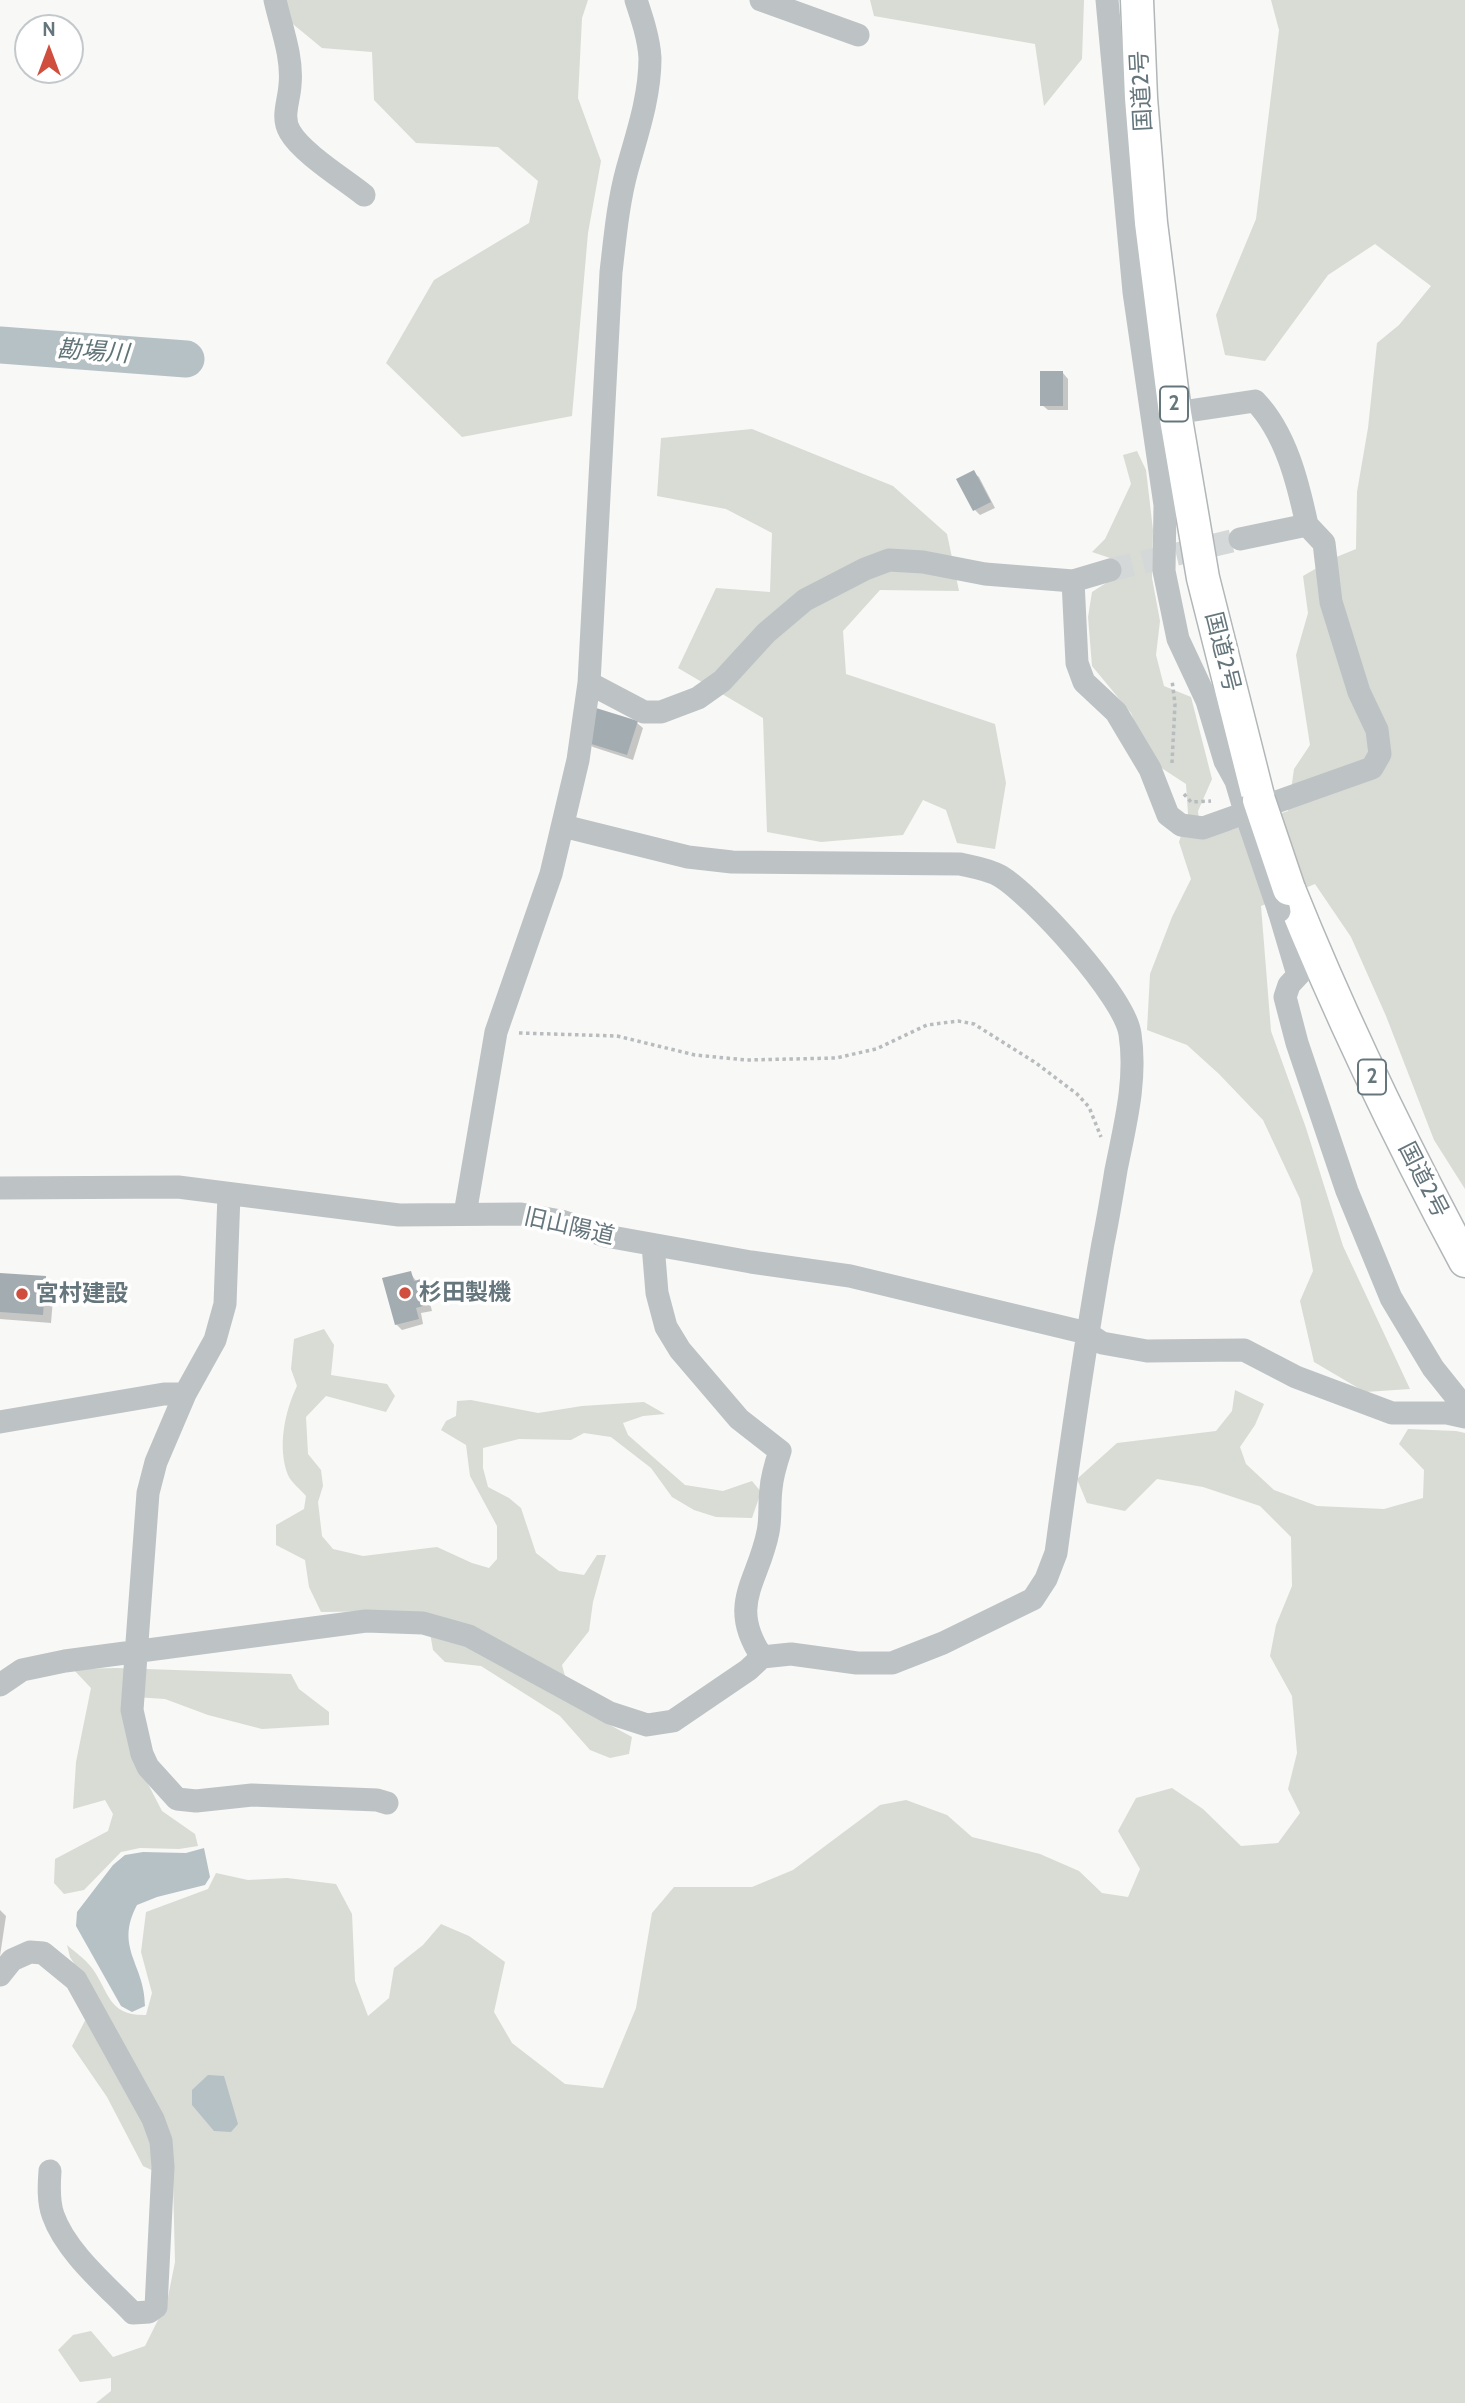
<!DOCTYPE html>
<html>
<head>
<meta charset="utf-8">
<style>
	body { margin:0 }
	#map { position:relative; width:1465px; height:2403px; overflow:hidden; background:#f8f8f6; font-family:Cabin,sans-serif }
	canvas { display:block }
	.north { position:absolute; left:14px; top:14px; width:70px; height:70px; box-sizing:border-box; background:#fff; border:2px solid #c2c8cb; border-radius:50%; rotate:0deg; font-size:19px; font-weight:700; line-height:28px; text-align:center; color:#66767d }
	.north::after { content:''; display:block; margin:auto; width:24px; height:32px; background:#d04e3d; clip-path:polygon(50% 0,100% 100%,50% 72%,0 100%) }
</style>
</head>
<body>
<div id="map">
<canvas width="1465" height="2403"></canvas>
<div class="north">N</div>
</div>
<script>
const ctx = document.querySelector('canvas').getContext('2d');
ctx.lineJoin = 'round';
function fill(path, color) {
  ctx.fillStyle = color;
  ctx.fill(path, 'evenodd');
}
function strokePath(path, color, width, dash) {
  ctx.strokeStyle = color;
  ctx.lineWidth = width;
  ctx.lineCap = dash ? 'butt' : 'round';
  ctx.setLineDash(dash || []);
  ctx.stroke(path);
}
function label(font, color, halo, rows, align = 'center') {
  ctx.font = font + ' Cabin,"Noto Sans JP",sans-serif';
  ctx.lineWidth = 7;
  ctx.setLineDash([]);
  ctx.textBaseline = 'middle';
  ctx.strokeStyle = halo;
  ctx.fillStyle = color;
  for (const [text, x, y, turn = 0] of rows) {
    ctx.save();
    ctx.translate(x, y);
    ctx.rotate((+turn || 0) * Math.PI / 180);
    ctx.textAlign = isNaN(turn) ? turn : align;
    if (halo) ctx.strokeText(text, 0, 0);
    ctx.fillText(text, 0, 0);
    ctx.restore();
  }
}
const green = new Path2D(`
	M 277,0 L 588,0 L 582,18 L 578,98 L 601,161 L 588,233 L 572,416 L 462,437 L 386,363 L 434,280 L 529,223 L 538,181 L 498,147 L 416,143 L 374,100 L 372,52 L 322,48 L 277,11 Z
	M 870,0 L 1084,0 L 1082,59 L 1044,106 L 1035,44 L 874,16 Z
	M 1271,0 L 1465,0 L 1465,1189 L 1434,1140 L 1386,1016 L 1351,937 L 1315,884 L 1261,906 L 1271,1031 L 1306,1128 L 1343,1246 L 1410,1389 L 1365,1392 L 1314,1362 L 1300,1301 L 1313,1271 L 1300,1199 L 1263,1120 L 1219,1074 L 1187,1045 L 1147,1030 L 1150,974 L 1172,917 L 1191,879 L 1179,842 L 1188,814 L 1186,784 L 1160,767 L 1143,744 L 1131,713 L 1092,666 L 1088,617 L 1092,592 L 1114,578 L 1110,558 L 1092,552 L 1105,539 L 1131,484 L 1123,455 L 1137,451 L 1146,470 L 1153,530 L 1152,578 L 1160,621 L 1156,655 L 1164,686 L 1191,697 L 1212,779 L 1198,811 L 1200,832 L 1231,830 L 1288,811 L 1294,769 L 1310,745 L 1296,655 L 1308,613 L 1303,576 L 1334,558 L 1356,549 L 1357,492 L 1368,428 L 1377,343 L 1399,325 L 1431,286 L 1375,244 L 1328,275 L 1265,361 L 1225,355 L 1216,315 L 1256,219 L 1279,30 Z
	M 752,429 L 893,486 L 947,534 L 959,591 L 880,590 L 843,631 L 846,674 L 995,724 L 1006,783 L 995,849 L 957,843 L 946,810 L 923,800 L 903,835 L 821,842 L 767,832 L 763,718 L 678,668 L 716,588 L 770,592 L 772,533 L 726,509 L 657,496 L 661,438 Z
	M 324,1329 L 334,1345 L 331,1375 L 387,1384 L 395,1396 L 386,1412 L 326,1396 L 306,1417 L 308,1454 L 321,1470 L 323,1486 L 318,1502 L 322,1536 L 333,1549 L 363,1556 L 437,1547 L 472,1563 L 489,1568 L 497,1559 L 497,1526 L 470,1476 L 466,1445 L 441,1430 L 446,1421 L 456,1416 L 457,1401 L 471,1400 L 538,1413 L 582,1406 L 644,1402 L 665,1414 L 643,1416 L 623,1423 L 628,1435 L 685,1485 L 723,1491 L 752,1481 L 761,1492 L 752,1518 L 716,1517 L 694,1510 L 672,1497 L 651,1468 L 611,1437 L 584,1433 L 571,1440 L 519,1439 L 483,1448 L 483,1468 L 488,1487 L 509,1498 L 521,1508 L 536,1553 L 559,1571 L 584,1575 L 597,1555 L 606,1555 L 593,1602 L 589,1631 L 562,1665 L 573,1705 L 632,1737 L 629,1754 L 610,1758 L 590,1750 L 560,1716 L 481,1666 L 445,1662 L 433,1650 L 427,1616 L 394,1611 L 321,1612 L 309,1587 L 305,1560 L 276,1545 L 276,1525 L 304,1509 L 306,1496 C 301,1490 291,1482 288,1475 C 277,1447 285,1411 297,1386 L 291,1369 L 294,1339 Z
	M 1235,1390 L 1264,1404 L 1255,1425 L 1240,1447 L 1246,1464 L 1274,1490 L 1317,1506 L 1384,1509 L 1423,1498 L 1424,1470 L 1399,1444 L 1408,1429 L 1456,1431 L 1465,1433 L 1465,2403 L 96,2403 L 111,2391 L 111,2378 L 80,2382 L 58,2350 L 73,2335 L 91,2331 L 113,2357 L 145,2346 L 167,2302 L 175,2262 L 173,2180 L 143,2166 L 107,2097 L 72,2046 L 96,1999 L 70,1957 L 67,1945 C 75,1952 85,1959 92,1968 C 110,1993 108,2016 146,2015 L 152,1993 L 141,1952 L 146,1912 L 208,1889 L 216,1873 L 248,1880 L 287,1878 L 336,1884 L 352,1914 L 355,1981 L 368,2016 L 389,1998 L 394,1968 L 423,1945 L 441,1924 L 469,1936 L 505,1962 L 494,2012 L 512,2043 L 565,2084 L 603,2088 L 636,2008 L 652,1913 L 674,1887 L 752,1887 L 793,1870 L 880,1805 L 906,1800 L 947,1815 L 972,1837 L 1040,1854 L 1079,1871 L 1102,1893 L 1128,1897 L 1140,1869 L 1118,1831 L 1136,1798 L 1172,1788 L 1203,1809 L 1241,1846 L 1278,1843 L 1300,1813 L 1288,1789 L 1297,1753 L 1292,1696 L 1270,1656 L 1276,1625 L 1292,1586 L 1291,1537 L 1260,1506 L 1203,1487 L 1157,1479 L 1125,1511 L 1087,1503 L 1077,1479 L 1117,1443 L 1216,1431 L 1232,1411 Z
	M 117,1668 L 291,1674 L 299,1689 L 329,1712 L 329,1725 L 262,1729 L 208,1715 L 165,1699 L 134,1697 L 135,1759 L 162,1811 L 195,1834 L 198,1846 L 179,1849 L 140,1848 L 121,1852 L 84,1890 L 64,1894 L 54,1883 L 55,1859 L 108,1831 L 113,1814 L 105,1800 L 73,1809 L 76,1762 L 91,1688 L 73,1669 Z`);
const water = new Path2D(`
	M 204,1848 L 210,1877 L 205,1885 L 157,1897 L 137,1905 C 114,1948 145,1964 145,2006 L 132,2012 L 121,2006 L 76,1926 L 77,1912 L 113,1865 L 125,1855 L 143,1852 L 186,1853 Z
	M 208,2075 L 224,2076 L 238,2124 L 231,2132 L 214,2131 L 192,2105 L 192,2090 Z`);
const shadow = new Path2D(`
	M 1063,373 L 1068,379 L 1068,410 L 1048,410 L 1042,405 Z
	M 973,472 L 979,477 L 995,508 L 980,515 L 975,510 Z
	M 637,723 L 643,728 L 633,760 L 593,747 L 587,742 Z
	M 410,1273 L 417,1282 L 420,1281 L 426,1287 L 432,1311 L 421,1313 L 423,1324 L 402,1330 L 396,1324 Z
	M 0,1275 L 45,1278 L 54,1287 L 51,1323 L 0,1319 Z
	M 0,1910 L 6,1916 L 0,1956 Z`);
const river = new Path2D(`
	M 0,345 L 186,359`);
const building = new Path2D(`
	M 1040,371 L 1063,371 L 1063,406 L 1040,406 Z
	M 974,470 L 991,502 L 973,511 L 956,479 Z
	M 596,708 L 638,721 L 627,755 L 585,742 Z
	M 411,1271 L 414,1281 L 421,1279 L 427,1305 L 416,1308 L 419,1319 L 395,1325 L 382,1278 Z
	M 0,1273 L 46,1276 L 43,1315 L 0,1312 Z`);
const minorTunnel = new Path2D(`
	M 1110,570 L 1240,539`);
const path = new Path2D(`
	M 1172,763 L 1175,704 L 1172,680
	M 1184,794 L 1191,802 L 1211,801
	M 519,1033 L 617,1036 L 695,1055 L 746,1060 L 836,1058 L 876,1049 L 927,1025 L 958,1021 L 974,1024 L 1036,1063 L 1077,1094 L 1089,1107 L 1101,1137`);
const minor = new Path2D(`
	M 275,0 C 281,27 293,57 290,85 C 289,102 281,117 290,132 C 302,153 344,179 364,195
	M 761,0 L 858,35
	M 1107,0 L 1134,292 L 1165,505 L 1164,571 L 1178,639 L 1207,701 L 1225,761 L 1236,781 L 1244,808
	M 1175,413 L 1255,401 C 1286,433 1298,483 1307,525 L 1240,539
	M 1073,581 L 1077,663 L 1084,682 L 1116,712 L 1150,769 L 1168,815 L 1181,825 L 1203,828 L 1372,768 L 1380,754 L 1377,730 L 1359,692 L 1331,602 L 1324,543 L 1307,525
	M 589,683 L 644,712 L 661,712 L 698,698 L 722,681 L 766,633 L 805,600 L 865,569 L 889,560 L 923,562 L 985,574 L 1073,581 L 1110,570
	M 1279,911 L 1298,975
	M 1316,956 L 1289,985 L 1285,997 L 1297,1043 L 1347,1191 L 1391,1298 L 1433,1368 L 1465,1408
	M 0,1188 L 178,1187 L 399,1215 L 521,1214 L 561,1221 L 606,1236 L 751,1262 L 850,1276 L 1087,1333 L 1102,1343 L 1147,1351 L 1244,1350 L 1296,1377 L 1392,1413 L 1447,1413 L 1465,1417
	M 229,1194 L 225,1304 L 215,1340 L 185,1394 L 156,1462 L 148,1493 L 132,1710 L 142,1754 L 148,1767 L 177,1799 L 196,1801 L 252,1795 L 377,1800 L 387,1803
	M 465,1214 L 496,1032 L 551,874 L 578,760 L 589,683 L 611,272 C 615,238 618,203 627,170 C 637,134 650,97 650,58 C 649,39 642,18 636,0
	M 653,1245 L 657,1293 L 666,1327 L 680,1350 L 739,1419 L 780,1451 C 776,1463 772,1476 771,1489 C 769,1503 771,1518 768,1532 C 758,1583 727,1604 762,1657
	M 0,1422 L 164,1394 L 185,1394
	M 0,1685 L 22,1670 L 65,1661 L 366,1621 L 423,1623 L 469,1636 L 610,1713 L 647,1725 L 673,1721 L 748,1670 L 762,1657 L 791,1654 L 857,1663 L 892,1663 L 943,1643 L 1033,1599 L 1046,1579 L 1056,1553 C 1070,1449 1085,1346 1103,1243 C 1108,1219 1112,1194 1116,1170 C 1125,1125 1137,1080 1130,1034 C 1125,997 1032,895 1000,876 C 988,869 973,867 960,864 L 732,862 L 688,857 L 563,826
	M 0,1975 L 12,1960 L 30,1952 L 43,1953 L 76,1980 L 153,2119 L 161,2141 L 163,2167 L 156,2307 L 149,2312 L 133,2313 C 106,2285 66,2252 53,2215 C 48,2201 49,2185 50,2171`);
const highway = new Path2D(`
	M 1137,0 L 1141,98 L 1151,223 L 1175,413 L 1203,578 L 1259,800
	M 1289,889 C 1340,1016 1400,1140 1465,1261`);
const minorBridge = new Path2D(`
	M 1244,808 L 1279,911`);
const highwayBridge = new Path2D(`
	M 1259,800 L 1289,889`);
const markers = [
	[405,1293,7,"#d04e3d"],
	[22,1294,7,"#d04e3d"]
];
const shields = [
	[1174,404,28],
	[1372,1077,28]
];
const shieldNames = [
	["2",1174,404],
	["2",1372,1077]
];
const streetNames = [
	["国道2号",1142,91,-93],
	["国道2号",1222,652,76],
	["国道2号",1423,1180,63],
	["旧山陽道",569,1227,13]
];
const poiNames = [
	["杉田製機",419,1293],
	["宮村建設",36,1294]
];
const waterNames = [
	["勘場川",93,352,4]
];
fill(green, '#d8dcd5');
fill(water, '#b5c1c4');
fill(shadow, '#0003');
strokePath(river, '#b5c1c4', 37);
fill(building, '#a3acb0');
strokePath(minorTunnel, '#d4d8d8', 23, [23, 11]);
strokePath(highway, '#b1b6b8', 35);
strokePath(path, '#b8bcbe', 3.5, [3.5, 3.5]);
strokePath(minor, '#bdc2c5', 23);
strokePath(highway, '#fff', 32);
strokePath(highwayBridge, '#b1b6b8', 35, []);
strokePath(minorBridge, '#bdc2c5', 23);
strokePath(highwayBridge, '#fff', 32);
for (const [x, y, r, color] of markers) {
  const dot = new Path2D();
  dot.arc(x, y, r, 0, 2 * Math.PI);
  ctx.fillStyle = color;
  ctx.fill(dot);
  strokePath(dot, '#fff', 2.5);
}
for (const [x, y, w] of shields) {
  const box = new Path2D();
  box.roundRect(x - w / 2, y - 17.5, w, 35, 5);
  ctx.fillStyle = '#fff';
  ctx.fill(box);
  strokePath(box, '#66767d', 2);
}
label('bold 21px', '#66767d', null, shieldNames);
label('23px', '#66767d', '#fff', streetNames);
label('bold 23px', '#66767d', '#fff', poiNames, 'left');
label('italic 24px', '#607478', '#fff', waterNames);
</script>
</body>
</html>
